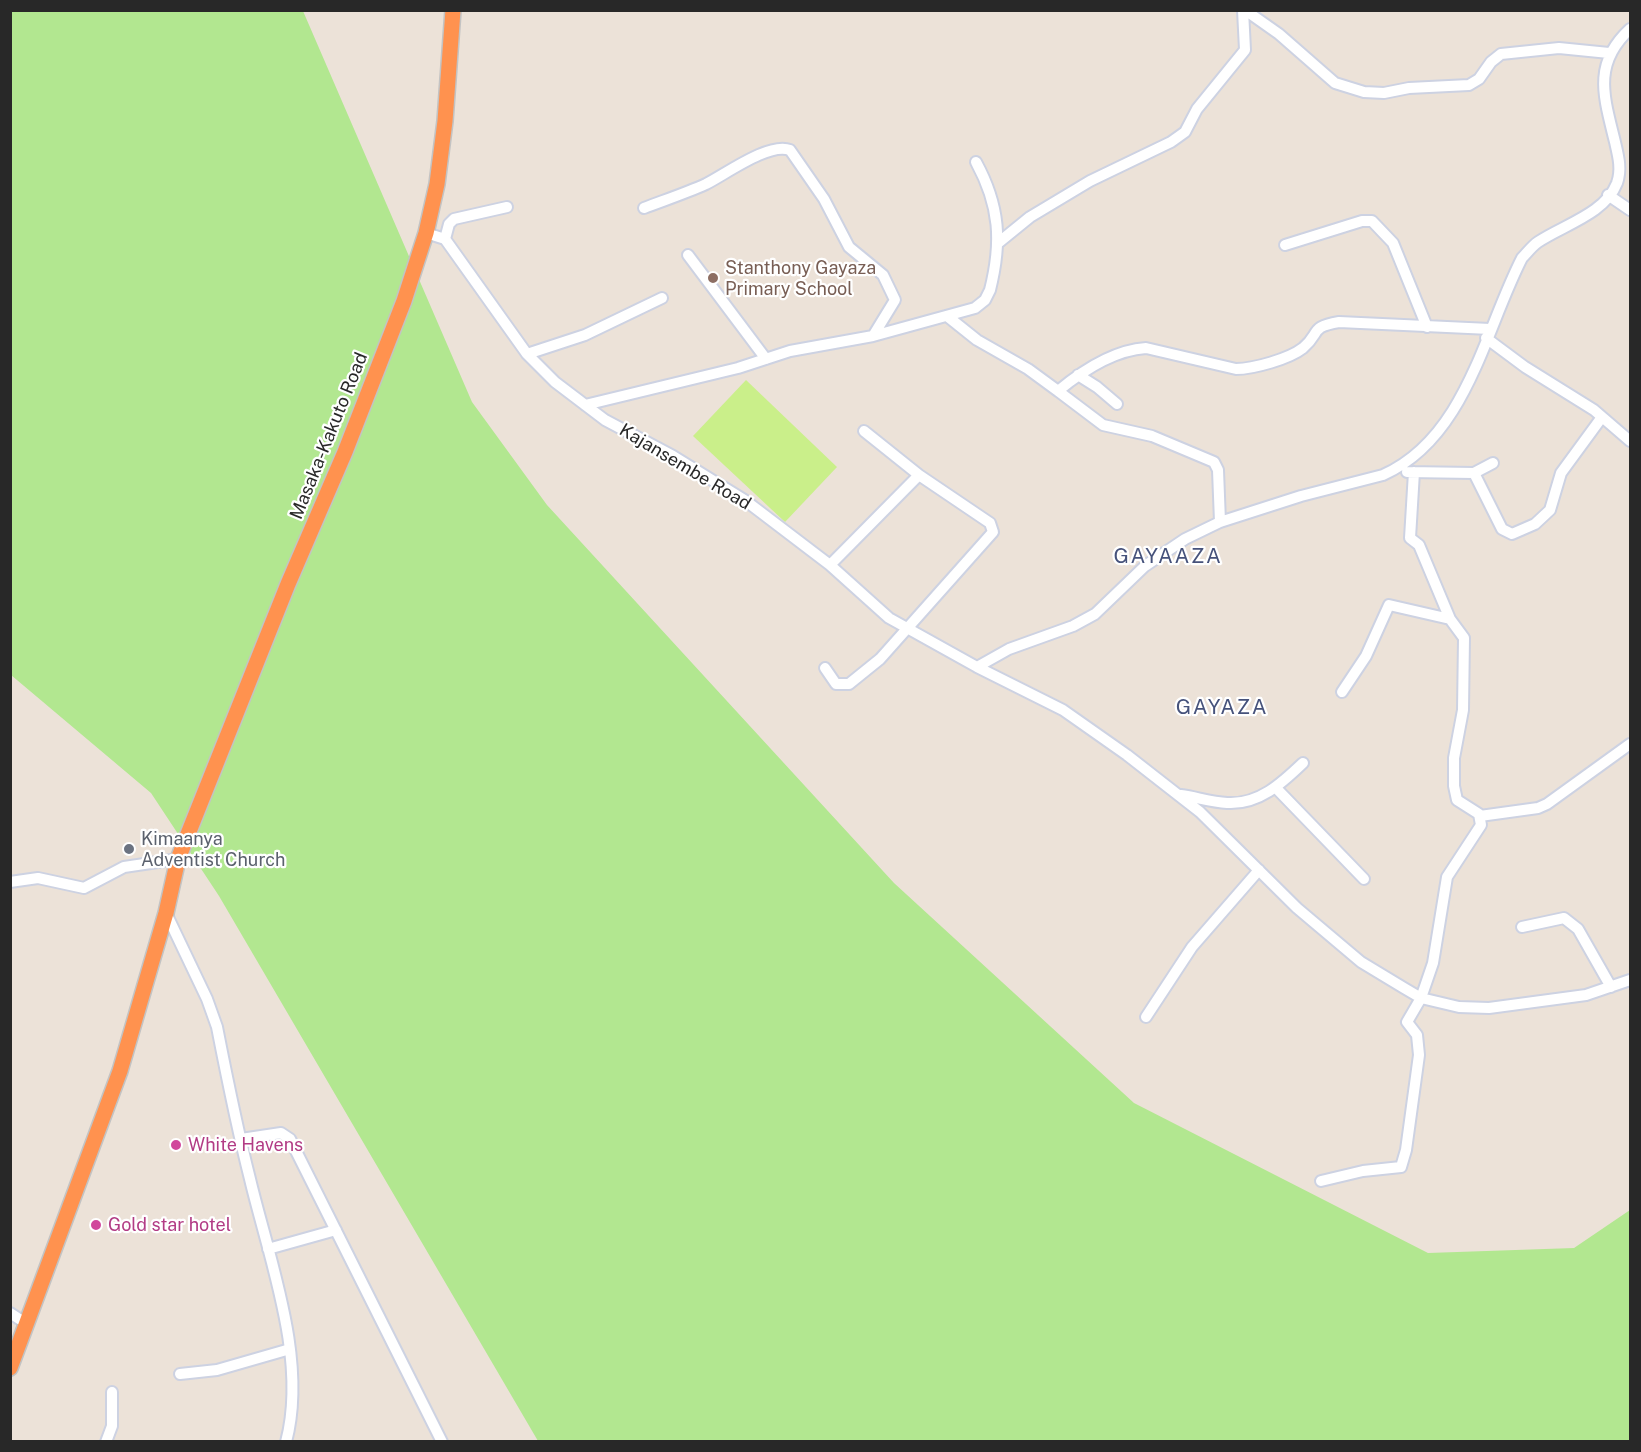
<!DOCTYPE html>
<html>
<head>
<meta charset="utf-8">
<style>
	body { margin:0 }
	#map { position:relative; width:1641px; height:1452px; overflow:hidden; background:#ece2d8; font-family:"Public Sans",sans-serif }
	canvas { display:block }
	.frame { position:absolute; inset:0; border:12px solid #282828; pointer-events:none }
</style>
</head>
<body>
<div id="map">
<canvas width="1641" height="1452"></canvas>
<div class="frame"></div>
</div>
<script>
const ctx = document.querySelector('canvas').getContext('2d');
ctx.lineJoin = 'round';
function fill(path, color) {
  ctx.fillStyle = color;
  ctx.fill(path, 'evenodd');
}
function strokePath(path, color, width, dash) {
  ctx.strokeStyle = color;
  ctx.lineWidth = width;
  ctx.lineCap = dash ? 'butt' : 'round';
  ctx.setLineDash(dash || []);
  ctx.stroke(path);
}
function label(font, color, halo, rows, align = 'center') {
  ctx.font = font + ' "Public Sans",sans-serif';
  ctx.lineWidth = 4.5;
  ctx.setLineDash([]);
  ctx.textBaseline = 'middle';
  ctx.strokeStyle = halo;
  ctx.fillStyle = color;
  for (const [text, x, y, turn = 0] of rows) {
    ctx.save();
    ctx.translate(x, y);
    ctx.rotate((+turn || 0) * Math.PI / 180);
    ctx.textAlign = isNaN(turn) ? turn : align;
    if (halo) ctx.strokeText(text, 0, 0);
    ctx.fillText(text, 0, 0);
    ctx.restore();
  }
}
const green = new Path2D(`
	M 10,11 L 303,11 L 472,402 L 547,505 L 894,883 L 1134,1103 L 1428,1253 L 1574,1248 L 1630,1210 L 1630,1441 L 538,1441 L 219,896 L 151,793 L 11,675 Z`);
const pitch = new Path2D(`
	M 746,380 L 837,467 L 785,522 L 693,436 Z`);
const minor = new Path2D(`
	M 1245,10 L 1279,34 L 1335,83 L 1364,92 L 1384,93 L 1409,88 L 1469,85 L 1479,79 L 1491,62 L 1501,54 L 1559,48 L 1609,53
	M 1608,195 L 1630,210
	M 644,208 C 665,200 686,193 706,184 C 726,174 769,142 790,150 L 824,199 L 849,247 L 883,275 L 895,300 L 873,336
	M 426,233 L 445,239 L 527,354 L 555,382 L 605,420 L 673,456 L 746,501 L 830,565 L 889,618 L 977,667 L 1063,710 L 1127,755 L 1200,812 L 1297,908 L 1361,962 L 1404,988 L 1421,998 L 1459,1007 L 1489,1008 L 1586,995 L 1630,980
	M 445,239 L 449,224 L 454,219 L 507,207
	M 998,243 L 1030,217 L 1090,181 L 1171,142 L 1185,132 L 1197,109 L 1245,50 L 1243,10
	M 1285,245 L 1362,221 L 1372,221 L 1393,243 L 1427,327
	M 688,255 L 766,359
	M 947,316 L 977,340 L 1028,369 L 1058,391 C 1082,371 1115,350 1146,348 L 1236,369 C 1253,369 1289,359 1303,348 C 1321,333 1309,327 1339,322 L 1490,329
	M 1486,338 L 1525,367 L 1594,410 L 1630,441
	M 527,354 L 585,335 L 662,298
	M 1078,375 L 1097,387 L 1117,404
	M 1058,391 L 1103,425 L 1152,436 L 1214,462 L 1218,470 L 1220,522
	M 585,405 L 738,368 L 790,351 L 873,336 L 975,308 L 985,300 L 990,290 C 1002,242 1000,206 976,162
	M 1407,472 L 1474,473 L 1502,529 L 1512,534 L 1535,524 L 1550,510 L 1561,473 L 1602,417
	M 1474,473 L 1493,463
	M 830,565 L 919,475
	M 977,667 L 1009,649 L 1073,626 L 1095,614 L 1145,566 L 1185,539 L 1220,522 L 1301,496 L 1383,475 C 1466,438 1484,332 1522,258 C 1527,253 1532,246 1538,242 C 1563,225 1605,214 1617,183 C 1622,169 1618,155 1615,142 C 1604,97 1592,64 1630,29
	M 825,668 L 836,684 L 849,684 L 880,659 L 993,532 L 990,523 L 919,475 L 864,431
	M 1342,692 L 1366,656 L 1389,605 L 1450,619
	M 1276,788 L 1364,879
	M 1181,795 C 1196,797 1211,802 1227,803 C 1259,805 1282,783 1303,763
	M 1480,816 L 1538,808 L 1547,804 L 1630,744
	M 10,882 L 38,878 L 84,888 L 124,867 L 178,859
	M 166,913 L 207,999 L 217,1027 C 227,1078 237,1128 250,1179 C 269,1259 308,1360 286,1442
	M 1522,927 L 1564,918 L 1578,929 L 1611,987
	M 1146,1017 L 1192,947 L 1259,870
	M 241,1139 L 281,1133 L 290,1139 L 442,1442
	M 1321,1181 L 1363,1171 L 1401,1167 L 1406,1150 L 1419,1055 L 1417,1035 L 1407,1022 L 1421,998 L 1433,963 L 1447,877 L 1481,825 L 1479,814 L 1457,800 L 1454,786 L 1454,758 L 1463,710 L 1464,638 L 1450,619 L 1419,545 L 1410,538 L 1414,472
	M 268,1249 L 336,1230
	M 10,1313 L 27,1324
	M 180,1374 L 217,1370 L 290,1349
	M 106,1442 L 112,1426 L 112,1392`);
const highway = new Path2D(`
	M 10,1368 L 120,1071 L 166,913 L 178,859 L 288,584 L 345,452 L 404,301 L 426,233 L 437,184 L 445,121 L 453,10`);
const markers = [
	[713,278,6,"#8d6e63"],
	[129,849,6,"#6b7280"],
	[176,1145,6,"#d1479c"],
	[96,1225,6,"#d1479c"]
];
const educationNames = [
	["Stanthony Gayaza",725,268],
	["Primary School",725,289]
];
const streetNames = [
	["Masaka-Kakuto Road",329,436,-68],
	["Kajansembe Road",685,467,31]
];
const worshipNames = [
	["Kimaanya",141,839],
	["Adventist Church",141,860]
];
const hotelNames = [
	["White Havens",188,1145],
	["Gold star hotel",108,1225]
];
const quarterNames = [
	["GAYAAZA",1168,557],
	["GAYAZA",1222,708]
];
fill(green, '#b2e790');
fill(pitch, '#caef8a');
strokePath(minor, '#cdd2e2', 14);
strokePath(highway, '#c3c3c3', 18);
strokePath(minor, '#fff', 10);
strokePath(highway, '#ff924f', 15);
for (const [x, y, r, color] of markers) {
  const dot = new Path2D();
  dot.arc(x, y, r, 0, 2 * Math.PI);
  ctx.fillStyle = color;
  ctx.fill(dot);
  strokePath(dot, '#fff', 2);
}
label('18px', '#785e54', '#fff', educationNames, 'left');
label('18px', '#282828', '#fff', streetNames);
label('18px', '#5b616d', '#fff', worshipNames, 'left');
label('18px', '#b23c85', '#fff', hotelNames, 'left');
ctx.letterSpacing = '1.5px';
label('21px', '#46527b', '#fff', quarterNames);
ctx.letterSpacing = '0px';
</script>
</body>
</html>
